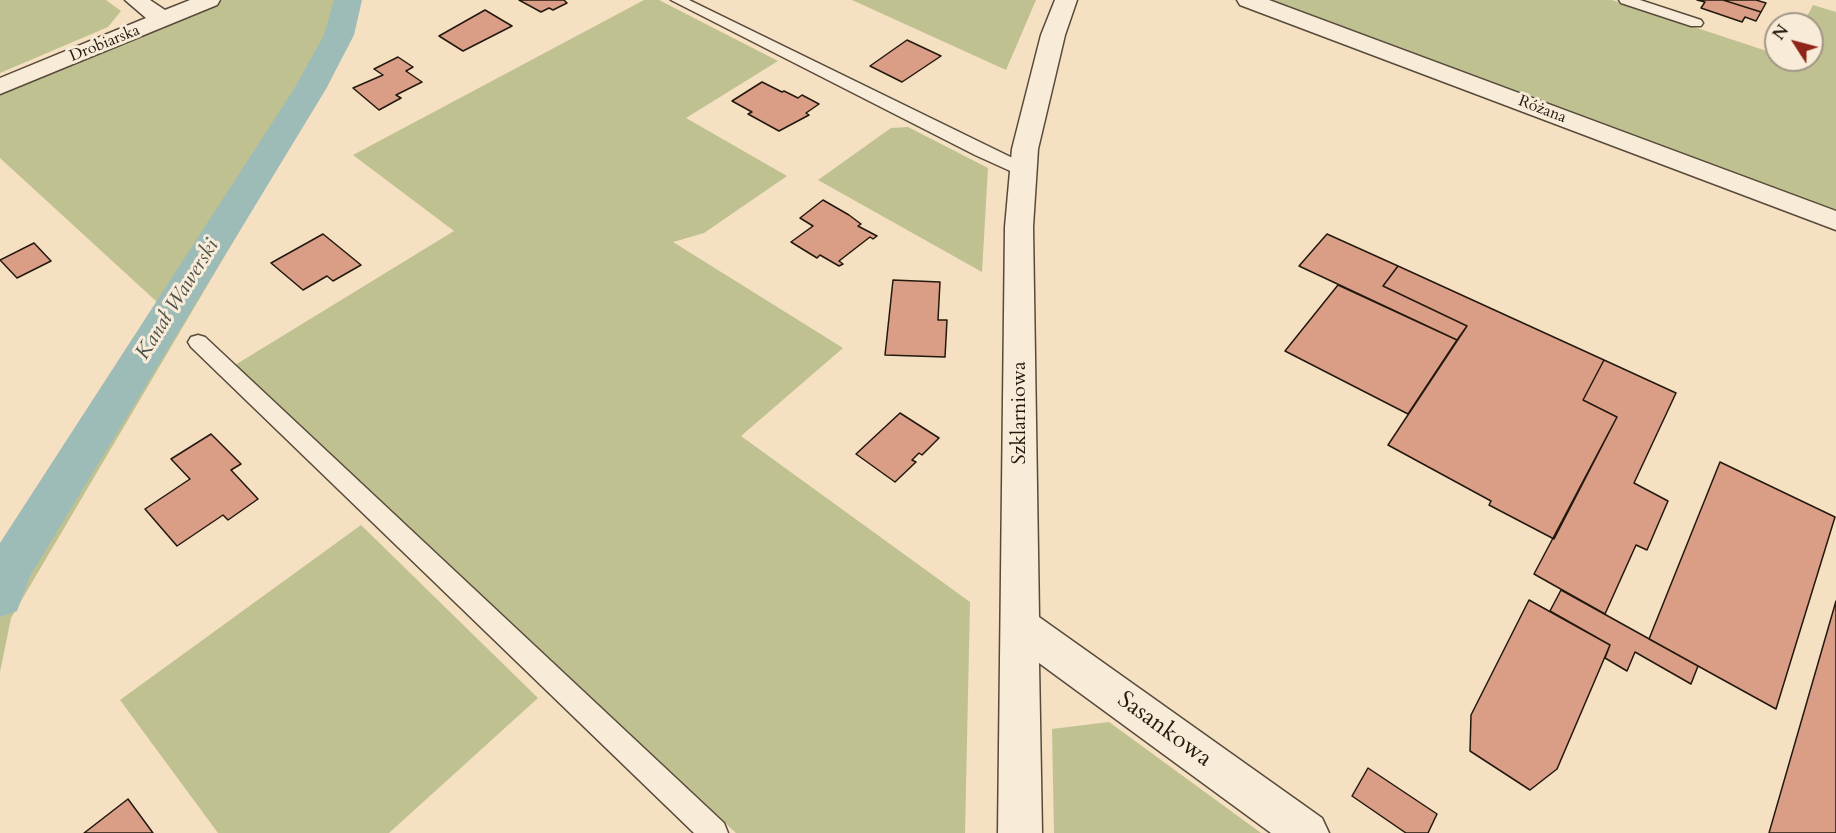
<!DOCTYPE html>
<html>
<head>
<meta charset="utf-8">
<style>
	body { margin:0 }
	#map { position:relative; width:1836px; height:833px; overflow:hidden; background:#f5e0c1; font-family:Cardo,serif }
	canvas { display:block }
	.north { position:absolute; left:1764px; top:12px; width:60px; height:60px; box-sizing:border-box; background:#f8ebd7; border:2px solid #a29787; border-radius:50%; rotate:306deg; font-size:16px; font-weight:700; line-height:24px; text-align:center; color:#22180e }
	.north::after { content:''; display:block; margin:auto; width:21px; height:27px; background:#8f2418; clip-path:polygon(50% 0,100% 100%,50% 72%,0 100%) }
</style>
</head>
<body>
<div id="map">
<canvas width="1836" height="833"></canvas>
<div class="north">N</div>
</div>
<script>
const ctx = document.querySelector('canvas').getContext('2d');
ctx.lineJoin = 'round';
function fill(path, color) {
  ctx.fillStyle = color;
  ctx.fill(path, 'evenodd');
}
function strokePath(path, color, width, dash) {
  ctx.strokeStyle = color;
  ctx.lineWidth = width;
  ctx.lineCap = dash ? 'butt' : 'round';
  ctx.setLineDash(dash || []);
  ctx.stroke(path);
}
function label(font, color, halo, rows, align = 'center') {
  ctx.font = font + ' Cardo,serif';
  ctx.lineWidth = 6;
  ctx.setLineDash([]);
  ctx.textBaseline = 'middle';
  ctx.strokeStyle = halo;
  ctx.fillStyle = color;
  for (const [text, x, y, turn = 0] of rows) {
    ctx.save();
    ctx.translate(x, y);
    ctx.rotate((+turn || 0) * Math.PI / 180);
    ctx.textAlign = isNaN(turn) ? turn : align;
    if (halo) ctx.strokeText(text, 0, 0);
    ctx.fillText(text, 0, 0);
    ctx.restore();
  }
}
const green = new Path2D(`
	M 0,0 L 106,0 L 121,11 L 108,27 L 0,73 Z
	M 223,0 L 360,0 L 347,44 L 305,120 L 11,618 L 0,672 L 0,549 L 157,302 L 0,158 L 0,94 Z
	M 644,0 L 659,0 L 778,61 L 686,118 L 787,176 L 704,233 L 673,242 L 843,348 L 741,436 L 970,602 L 965,833 L 736,833 L 235,365 L 454,231 L 353,155 Z
	M 852,0 L 1036,0 L 1006,70 Z
	M 1258,0 L 1612,0 L 1776,54 L 1776,60 L 1812,60 L 1812,24 L 1803,24 L 1813,5 L 1836,12 L 1836,212 Z
	M 908,127 L 988,168 L 982,272 L 818,180 L 891,128 Z
	M 361,525 L 538,698 L 389,833 L 218,833 L 120,700 Z
	M 1109,722 L 1261,833 L 1054,833 L 1052,729 Z`);
const canal = new Path2D(`
	M 334,0 L 362,0 L 354,35 L 326,89 L 30,576 L 17,611 L 0,617 L 0,543 L 294,89 L 324,35 Z`);
const building = new Path2D(`
	M 519,0 L 564,0 L 567,3 L 553,10 L 549,8 L 541,12 Z
	M 1697,0 L 1723,0 L 1761,12 L 1756,21 L 1745,17 L 1742,22 L 1701,8 L 1705,2 Z
	M 1723,0 L 1756,0 L 1766,3 L 1761,12 Z
	M 485,10 L 512,26 L 463,51 L 439,36 Z
	M 907,40 L 941,56 L 902,82 L 870,66 Z
	M 398,57 L 413,67 L 406,71 L 422,82 L 396,95 L 401,98 L 379,110 L 353,88 L 383,75 L 374,69 Z
	M 762,82 L 782,92 L 784,91 L 798,98 L 802,95 L 819,104 L 806,113 L 809,115 L 779,131 L 748,114 L 752,112 L 732,101 Z
	M 823,200 L 849,215 L 861,224 L 858,226 L 877,236 L 873,239 L 870,237 L 839,261 L 843,264 L 839,266 L 820,255 L 817,258 L 791,242 L 813,226 L 800,218 Z
	M 323,234 L 361,265 L 333,281 L 327,276 L 303,290 L 271,263 Z
	M 1327,234 L 1398,266 L 1383,286 L 1467,326 L 1457,340 L 1299,266 Z
	M 34,243 L 51,261 L 17,278 L 0,260 Z
	M 1398,266 L 1604,360 L 1583,400 L 1617,417 L 1554,539 L 1489,505 L 1491,501 L 1388,445 L 1467,326 L 1383,286 Z
	M 893,280 L 940,282 L 938,320 L 947,320 L 945,357 L 885,355 Z
	M 1338,285 L 1457,340 L 1408,414 L 1285,351 Z
	M 1604,360 L 1676,393 L 1634,483 L 1668,501 L 1647,550 L 1636,545 L 1605,614 L 1534,574 L 1617,417 L 1583,400 Z
	M 900,413 L 939,438 L 922,455 L 919,453 L 912,460 L 916,462 L 895,482 L 856,454 Z
	M 211,434 L 241,464 L 231,470 L 258,499 L 228,520 L 223,515 L 177,546 L 145,509 L 190,479 L 171,459 Z
	M 1720,462 L 1835,517 L 1776,709 L 1649,639 Z
	M 1561,590 L 1698,666 L 1691,684 L 1635,652 L 1627,671 L 1605,658 L 1610,645 L 1550,611 Z
	M 1529,600 L 1610,645 L 1557,769 L 1530,790 L 1470,751 L 1471,715 Z
	M 1836,601 L 1836,833 L 1769,833 Z
	M 1368,768 L 1437,814 L 1428,833 L 1406,833 L 1352,796 Z
	M 128,799 L 153,833 L 84,833 Z`);
const service = new Path2D(`
	M 671,0 L 689,0 L 1029,166 L 1031,170 L 1029,174 L 1017,174 L 975,155 Z
	M 1619,0 L 1640,0 L 1701,20 L 1703,23 L 1701,26 L 1691,26 L 1621,3 Z
	M 198,335 L 205,337 L 724,823 L 728,833 L 694,833 L 191,347 L 188,342 L 191,337 Z`);
const minor = new Path2D(`
	M 125,0 L 150,0 L 165,10 L 190,0 L 220,0 L 217,5 L 0,94 L 0,78 L 146,18 Z
	M 1055,0 L 1077,0 L 1065,35 L 1038,149 L 1033,227 L 1039,617 L 1322,818 L 1329,833 L 1271,833 L 1039,663 L 1042,833 L 998,833 L 1005,227 L 1012,149 L 1041,35 Z
	M 1237,0 L 1269,0 L 1836,211 L 1836,230 L 1240,5 Z`);
const farStreetnames = [
	["Drobiarska",105,44,-22],
	["Różana",1542,110,21]
];
const streetNames = [
	["Szklarniowa",1020,413,-90]
];
const waterNames = [
	["Kanał Wawerski",178,300,-58]
];
const nearStreetnames = [
	["Sasankowa",1164,730,36]
];
fill(green, '#bfc191');
fill(canal, '#9dbcb8');
fill(building, '#da9e86');
strokePath(building, '#22180e', 1.5);
strokePath(service, '#574a3b', 3);
strokePath(minor, '#574a3b', 3);
fill(service, '#f8ebd7');
fill(minor, '#f8ebd7');
label('16px', '#22180e', '#f8ebd7', farStreetnames);
label('20px', '#22180e', '#f8ebd7', streetNames);
label('italic 21px', '#4d514a', '#f8ebd7', waterNames);
label('24px', '#22180e', '#f8ebd7', nearStreetnames);
</script>
</body>
</html>
